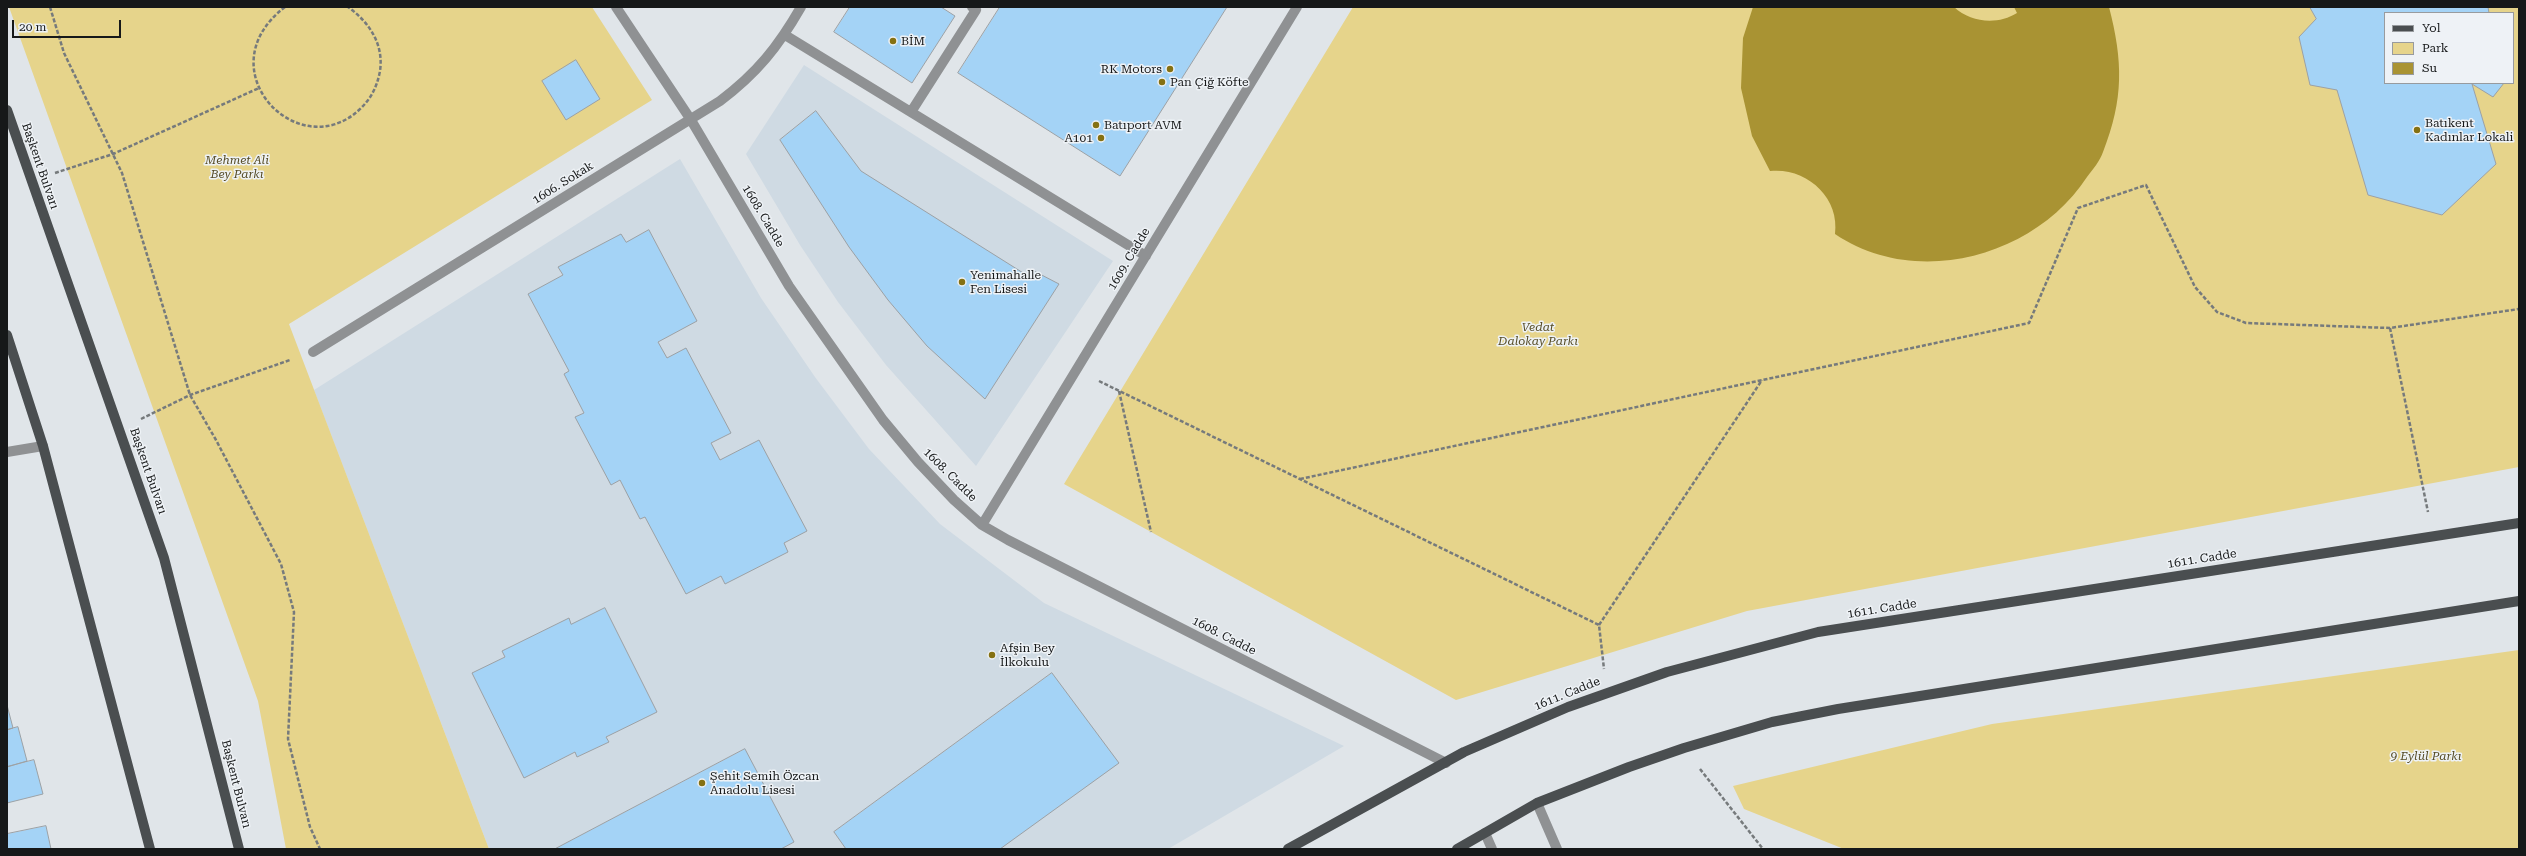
<!DOCTYPE html>
<html>
<head>
<meta charset="utf-8">
<style>
	body { margin:0 }
	#map { position:relative; width:2526px; height:856px; overflow:hidden; background:#e0e5e9; font-family:"Roboto Serif",serif }
	canvas { display:block }
	.frame { position:absolute; inset:0; border:8px solid #161819; pointer-events:none }
	.legend { position:absolute; left:2384px; top:12px; width:130px; height:72px; box-sizing:border-box; background:#eef2f6; border:1px solid #989b9e; margin:0; padding:5px 7px; list-style:none; font-size:12px; color:#161819 }
	.legend li { display:flex; align-items:center; gap:8px; height:20px }
	.legend b { width:20px; border:1px solid #989b9e }
	.scale { position:absolute; left:12px; top:20px; width:109px; height:18px; box-sizing:border-box; border:2px solid #161819; border-top:0; padding-left:5px; font-size:12px; line-height:14px; white-space:nowrap; color:#161819; -webkit-text-stroke:3px #eef2f6; paint-order:stroke }
</style>
</head>
<body>
<div id="map">
<canvas width="2526" height="856"></canvas>
<div class="frame"></div>
<ul class="legend">
<li><b style="height:5px;background:#4a4e50"></b>Yol</li>
<li><b style="height:11px;background:#e6d48b"></b>Park</li>
<li><b style="height:11px;background:#a99333"></b>Su</li>
</ul>
<div class="scale">20 m</div>
</div>
<script>
const ctx = document.querySelector('canvas').getContext('2d');
ctx.lineJoin = 'round';
function fill(path, color) {
  ctx.fillStyle = color;
  ctx.fill(path, 'evenodd');
}
function strokePath(path, color, width, dash) {
  ctx.strokeStyle = color;
  ctx.lineWidth = width;
  ctx.lineCap = dash ? 'butt' : 'round';
  ctx.setLineDash(dash || []);
  ctx.stroke(path);
}
function label(font, color, halo, rows, align = 'center') {
  ctx.font = font + ' "Roboto Serif",serif';
  ctx.lineWidth = 3;
  ctx.setLineDash([]);
  ctx.textBaseline = 'middle';
  ctx.strokeStyle = halo;
  ctx.fillStyle = color;
  for (const [text, x, y, turn = 0] of rows) {
    ctx.save();
    ctx.translate(x, y);
    ctx.rotate((+turn || 0) * Math.PI / 180);
    ctx.textAlign = isNaN(turn) ? turn : align;
    if (halo) ctx.strokeText(text, 0, 0);
    ctx.fillText(text, 0, 0);
    ctx.restore();
  }
}
const built = new Path2D(`
	M 804,65 L 1113,261 L 976,466 L 886,365 L 838,302 L 800,245 L 746,154 Z
	M 680,159 L 761,298 L 815,377 L 869,449 L 940,524 L 1044,603 L 1344,746 L 1168,849 L 489,849 L 314,390 Z`);
const green = new Path2D(`
	M 9,7 L 592,7 L 652,100 L 289,324 L 489,849 L 286,849 L 258,701 Z
	M 1353,7 L 2519,7 L 2519,467 L 1747,611 L 1456,700 L 1064,484 ZM 2385,13 L 2513,13 L 2513,83 L 2385,83 Z
	M 2519,650 L 2519,849 L 1844,849 L 1744,809 L 1733,786 L 1992,724 Z`);
const water = new Path2D(`
	M 1753,7 L 1954,7 C 1971,23 1998,25 2017,13 L 2014,7 L 2109,7 C 2123,61 2124,99 2103,152 C 2100,161 2093,169 2087,177 C 2035,257 1916,289 1835,234 C 1840,197 1806,167 1770,171 L 1752,136 L 1741,88 L 1743,38 Z`);
const building = new Path2D(`
	M 850,7 L 941,7 L 955,16 L 912,83 L 834,32 Z
	M 1000,7 L 1227,7 L 1120,176 L 958,73 Z
	M 2310,7 L 2488,7 L 2489,13 L 2385,13 L 2385,83 L 2504,83 L 2493,97 L 2472,84 L 2496,164 L 2442,215 L 2368,195 L 2337,90 L 2310,85 L 2299,37 L 2316,19 Z
	M 576,60 L 600,99 L 566,120 L 542,81 Z
	M 816,111 L 861,171 L 1028,276 L 1032,270 L 1059,284 L 985,399 L 927,346 L 888,300 L 849,247 L 780,140 Z
	M 649,230 L 697,321 L 658,342 L 667,358 L 686,348 L 731,433 L 711,443 L 720,460 L 759,440 L 807,531 L 784,543 L 788,552 L 725,584 L 721,576 L 686,594 L 645,517 L 640,519 L 620,480 L 611,485 L 575,417 L 584,413 L 564,374 L 569,371 L 528,294 L 563,275 L 558,267 L 621,234 L 626,242 Z
	M 605,608 L 657,712 L 606,737 L 609,742 L 577,757 L 575,752 L 524,778 L 472,673 L 505,657 L 502,651 L 569,618 L 571,624 Z
	M 1052,673 L 1119,763 L 1000,849 L 846,849 L 834,832 Z
	M 7,705 L 13,728 L 7,730 Z
	M 18,727 L 27,761 L 7,767 L 7,730 Z
	M 745,749 L 794,842 L 781,849 L 555,849 Z
	M 34,760 L 43,794 L 7,803 L 7,767 Z
	M 46,826 L 51,849 L 7,849 L 7,834 Z`);
const path = new Path2D(`
	M 50,7 L 64,53 L 122,173 L 190,395 L 216,440 L 281,564 L 294,612 L 288,739 L 310,827 L 320,849
	M 285,7 C 204,69 298,166 359,110 C 371,99 377,87 380,71 C 384,44 369,22 348,7
	M 55,173 L 113,154 L 259,88
	M 2390,328 L 2428,512
	M 1099,381 L 1599,625 L 1604,669
	M 1119,391 L 1151,532
	M 141,419 L 190,395 L 290,360
	M 1300,479 L 2029,323 L 2078,208 L 2146,185 L 2195,287 L 2217,312 L 2246,323 L 2390,328 L 2519,309
	M 1599,625 L 1762,380
	M 1700,769 L 1763,849`);
const minor = new Path2D(`
	M 616,7 L 691,120 L 789,286 L 883,420 L 918,462 L 954,500 L 982,525 L 1008,540 L 1446,763
	M 785,35 L 1146,256
	M 911,112 L 976,10 L 972,7
	M 313,352 L 720,101 C 757,73 778,47 801,7
	M 7,452 L 43,446
	M 982,525 L 1297,7
	M 1537,803 L 1557,849
	M 1485,833 L 1492,849`);
const major = new Path2D(`
	M 7,110 L 164,558 L 239,849
	M 7,335 L 43,446 L 150,849
	M 1288,849 L 1464,752 L 1568,707 L 1667,672 L 1818,632 L 2519,523
	M 1457,849 L 1537,803 L 1629,767 L 1684,748 L 1772,722 L 1838,709 L 2519,601`);
const markers = [
	[893,41,4,"#857112"],
	[1170,69,4,"#857112"],
	[1162,82,4,"#857112"],
	[1096,125,4,"#857112"],
	[2417,130,4,"#857112"],
	[1101,138,4,"#857112"],
	[962,282,4,"#857112"],
	[992,655,4,"#857112"],
	[702,783,4,"#857112"]
];
const poiNames = [
	["BİM",901,41],
	["RK Motors",1162,69,"right"],
	["Pan Çiğ Köfte",1170,82],
	["Batıkent",2425,123],
	["Kadınlar Lokali",2425,137],
	["Batıport AVM",1104,125],
	["A101",1093,138,"right"],
	["Yenimahalle",970,275],
	["Fen Lisesi",970,289],
	["Afşin Bey",1000,648],
	["İlkokulu",1000,662],
	["Şehit Semih Özcan",710,776],
	["Anadolu Lisesi",710,790]
];
const parkNames = [
	["Mehmet Ali",237,160],
	["Bey Parkı",237,174],
	["Vedat",1538,327],
	["Dalokay Parkı",1538,341],
	["9 Eylül Parkı",2426,756]
];
const streetNames = [
	["Başkent Bulvarı",40,166,71],
	["1606. Sokak",563,183,-32],
	["1608. Cadde",763,216,59],
	["1609. Cadde",1129,259,-59],
	["Başkent Bulvarı",148,471,71],
	["1608. Cadde",950,475,45],
	["1611. Cadde",2202,559,-9],
	["1611. Cadde",1882,609,-9],
	["1608. Cadde",1224,636,27],
	["1611. Cadde",1567,694,-22],
	["Başkent Bulvarı",236,784,76]
];
fill(built, '#cfdae3');
fill(green, '#e6d48b');
fill(water, '#a99333');
fill(building, '#a4d3f6');
strokePath(building, '#9ca1a5', 1);
strokePath(path, '#767a7c', 2.5, [4, 2]);
strokePath(minor, '#8f9193', 10);
strokePath(major, '#4a4e50', 10);
for (const [x, y, r, color] of markers) {
  const dot = new Path2D();
  dot.arc(x, y, r, 0, 2 * Math.PI);
  ctx.fillStyle = color;
  ctx.fill(dot);
  strokePath(dot, '#eef2f6', 1.5);
}
label('12px', '#161819', '#eef2f6', poiNames, 'left');
label('italic 12px', '#564c25', '#eef2f6', parkNames);
label('12px', '#161819', '#eef2f6', streetNames);
</script>
</body>
</html>
